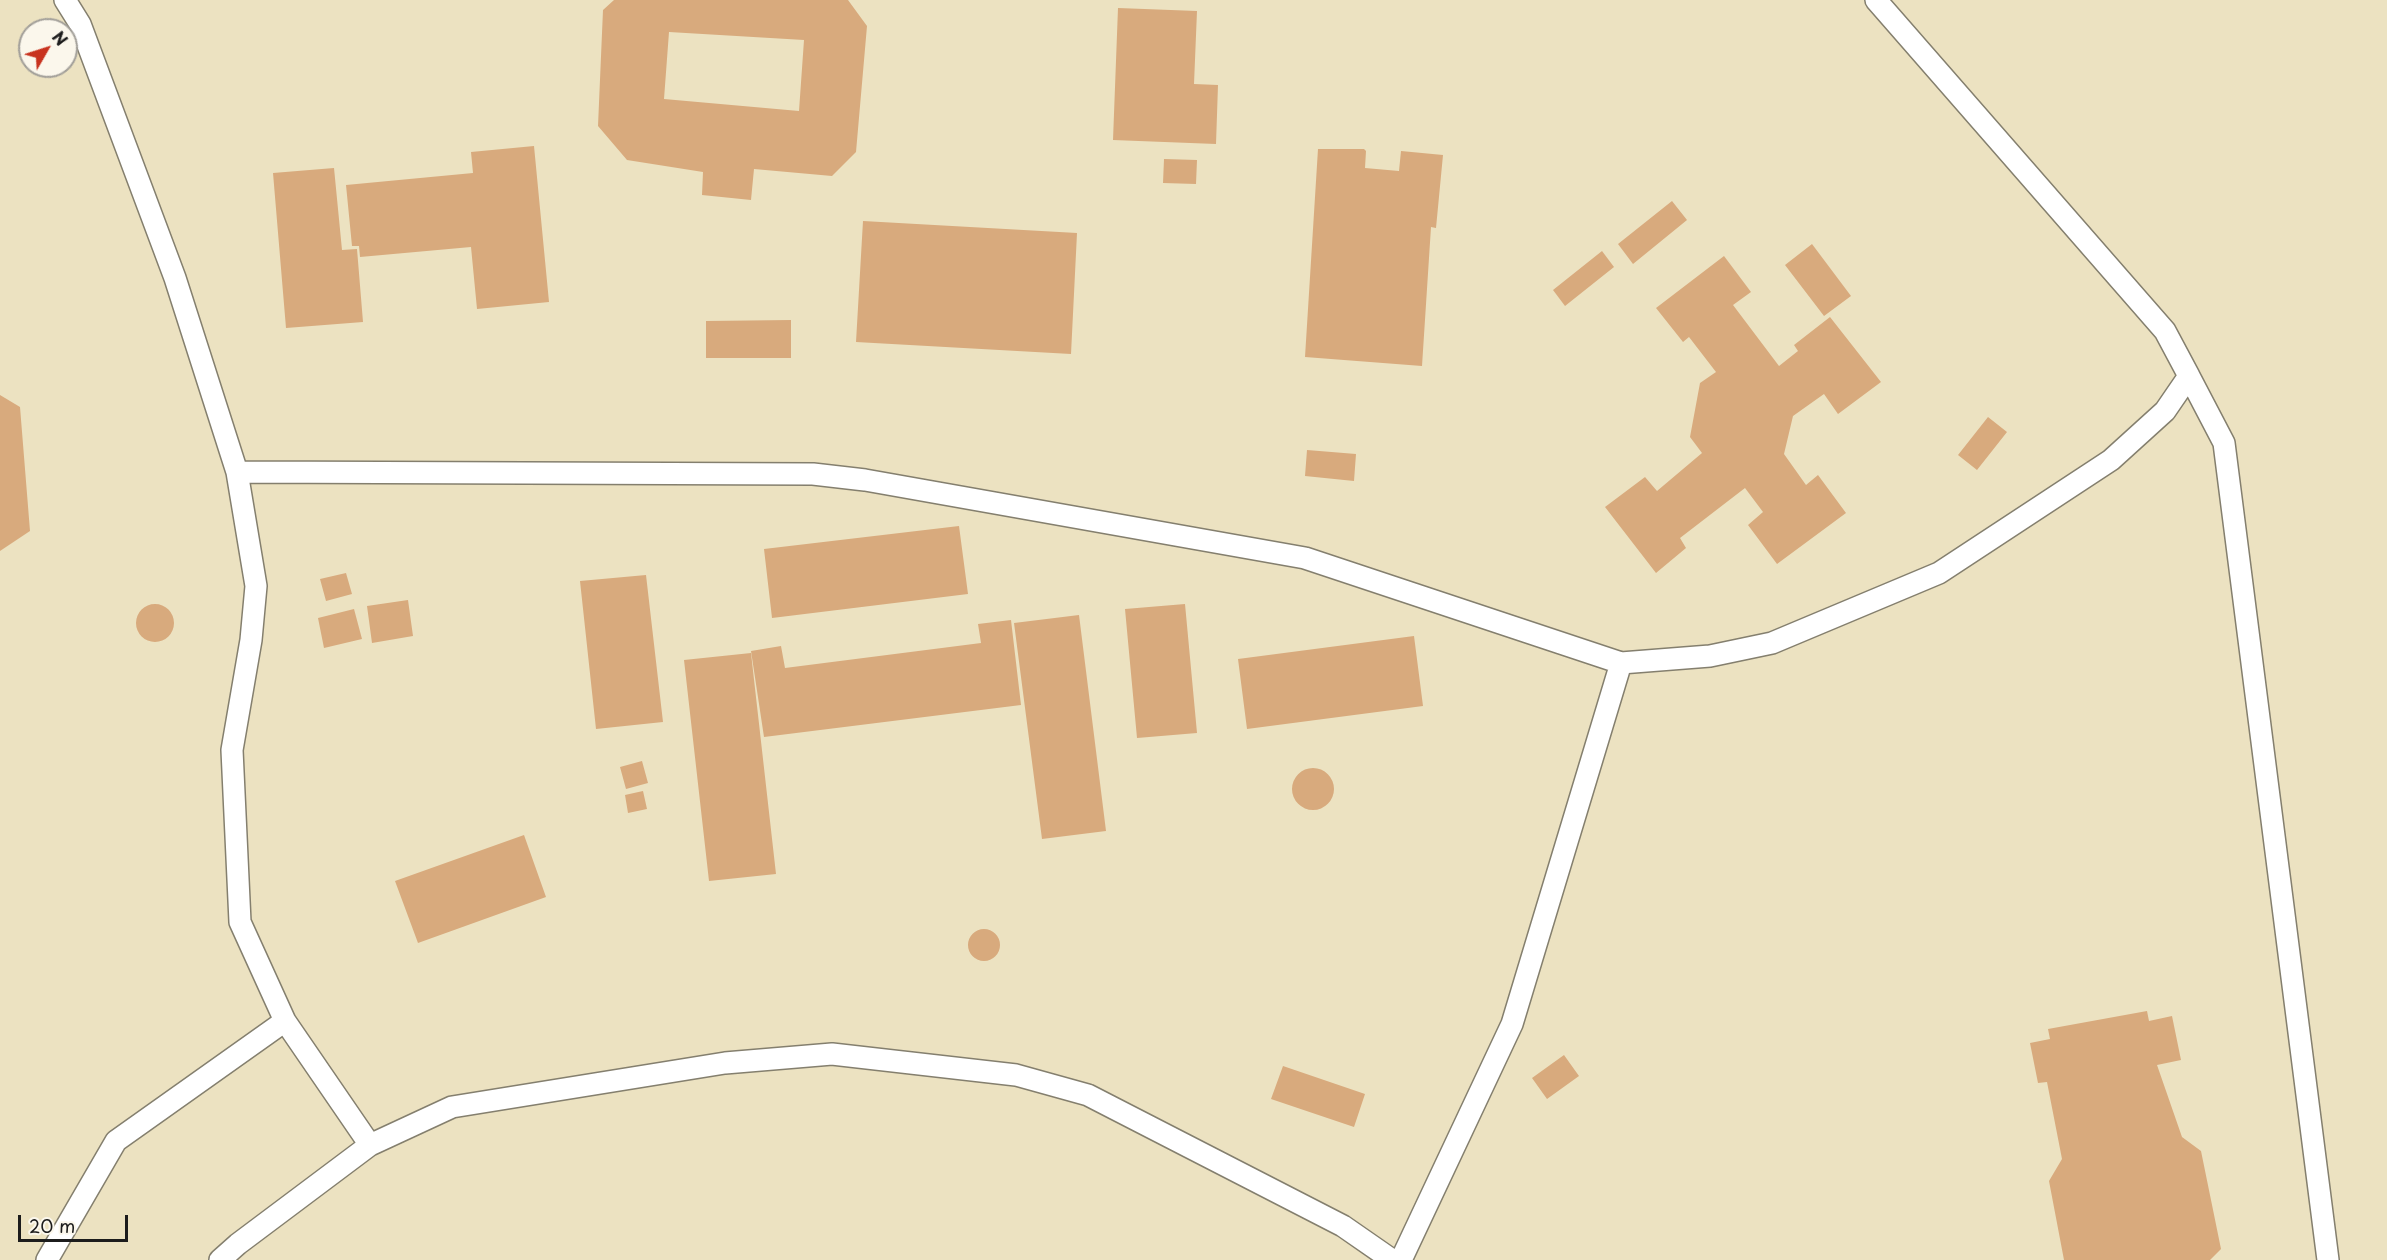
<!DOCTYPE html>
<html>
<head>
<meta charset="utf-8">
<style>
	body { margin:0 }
	#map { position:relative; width:2387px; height:1260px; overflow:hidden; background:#ece2c1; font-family:"Playpen Sans",sans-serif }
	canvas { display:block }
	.north { position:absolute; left:18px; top:18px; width:60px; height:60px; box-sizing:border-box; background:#fbf7ec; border:2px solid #a29f99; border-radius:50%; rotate:51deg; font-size:16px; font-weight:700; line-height:24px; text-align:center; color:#1c1c1c }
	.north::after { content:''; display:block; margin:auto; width:21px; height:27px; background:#c8321e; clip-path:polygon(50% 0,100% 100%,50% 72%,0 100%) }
	.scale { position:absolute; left:18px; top:1215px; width:110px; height:27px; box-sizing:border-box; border:3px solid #1c1c1c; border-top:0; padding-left:8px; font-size:18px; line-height:21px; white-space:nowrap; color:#1c1c1c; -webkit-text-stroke:4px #fbf7ec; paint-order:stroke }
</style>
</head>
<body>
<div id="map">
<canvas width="2387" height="1260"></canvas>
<div class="north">N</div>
<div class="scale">20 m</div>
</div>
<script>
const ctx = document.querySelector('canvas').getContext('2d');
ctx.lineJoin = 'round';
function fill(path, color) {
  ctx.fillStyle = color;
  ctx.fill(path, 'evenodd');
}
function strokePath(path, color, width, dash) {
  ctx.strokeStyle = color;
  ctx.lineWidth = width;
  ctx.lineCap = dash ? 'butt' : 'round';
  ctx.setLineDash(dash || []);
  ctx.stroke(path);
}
const building = new Path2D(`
	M 614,0 L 848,0 L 867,26 L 856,152 L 832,176 L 754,169 L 751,200 L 702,195 L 703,172 L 627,160 L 598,126 L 603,10 ZM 669,32 L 804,40 L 799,111 L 664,99 Z
	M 1118,8 L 1197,11 L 1194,84 L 1218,85 L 1216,144 L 1113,140 Z
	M 534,146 L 549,302 L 477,309 L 471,247 L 360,257 L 359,246 L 352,246 L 346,185 L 473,173 L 471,152 Z
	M 1318,149 L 1364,149 L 1366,151 L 1365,168 L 1399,171 L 1401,151 L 1443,155 L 1436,228 L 1431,227 L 1422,366 L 1305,357 Z
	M 1164,159 L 1197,160 L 1196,184 L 1163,183 Z
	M 334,168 L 342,250 L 357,249 L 363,322 L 286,328 L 273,173 Z
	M 1672,201 L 1687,220 L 1633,264 L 1618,244 Z
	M 863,221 L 1077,233 L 1071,354 L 856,342 Z
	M 1812,244 L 1851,296 L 1824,316 L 1785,265 Z
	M 1602,251 L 1614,267 L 1565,306 L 1553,290 Z
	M 1724,256 L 1751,292 L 1733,305 L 1779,366 L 1798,351 L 1794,345 L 1830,317 L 1881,382 L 1838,414 L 1824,394 L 1793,416 L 1784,454 L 1806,485 L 1818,475 L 1846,513 L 1777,564 L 1748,525 L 1763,512 L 1745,488 L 1680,538 L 1686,548 L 1656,573 L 1605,507 L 1645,477 L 1657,491 L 1702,453 L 1690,437 L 1700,383 L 1716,372 L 1689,337 L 1683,342 L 1656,308 Z
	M 791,320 L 791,358 L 706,358 L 706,321 Z
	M 0,395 L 20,407 L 30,531 L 0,551 Z
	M 1988,417 L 2007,432 L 1977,470 L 1958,455 Z
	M 1307,450 L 1356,454 L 1354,481 L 1305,476 Z
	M 959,526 L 968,594 L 772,618 L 764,549 Z
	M 346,573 L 352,594 L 326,601 L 320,579 Z
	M 646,575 L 663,722 L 596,729 L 580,581 Z
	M 408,600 L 413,636 L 372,643 L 367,606 Z
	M 1185,604 L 1197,733 L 1137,738 L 1125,609 Z
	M136 623a19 19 0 1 1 38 0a19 19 0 1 1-38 0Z
	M 354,609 L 362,639 L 324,648 L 318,618 Z
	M 1079,615 L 1106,831 L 1042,839 L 1014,623 Z
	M 1011,620 L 1021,705 L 764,737 L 751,651 L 781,646 L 785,668 L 981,643 L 978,624 Z
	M 1414,636 L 1423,706 L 1247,729 L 1238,659 Z
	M 751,653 L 776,874 L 709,881 L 684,660 Z
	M 642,761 L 648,783 L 626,789 L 620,767 Z
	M1292 789a21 21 0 1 1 42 0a21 21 0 1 1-42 0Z
	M 643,791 L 647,809 L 628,813 L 625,795 Z
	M 524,835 L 546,897 L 418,943 L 395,881 Z
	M968 945a16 16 0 1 1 32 0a16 16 0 1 1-32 0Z
	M 2147,1011 L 2149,1021 L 2172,1016 L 2181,1060 L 2157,1065 L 2182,1137 L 2201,1151 L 2221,1249 L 2210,1260 L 2064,1260 L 2049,1181 L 2062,1159 L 2047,1082 L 2038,1083 L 2030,1043 L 2050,1039 L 2048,1029 Z
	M 1564,1055 L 1579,1076 L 1547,1099 L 1532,1078 Z
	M 1283,1066 L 1365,1094 L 1354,1127 L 1271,1099 Z`);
const service = new Path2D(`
	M 65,0 L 80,24 L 175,278 L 237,472 L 256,586 L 251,640 L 232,750 L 240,922 L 285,1021 L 370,1145
	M 2189,376 L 2224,443 L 2328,1260
	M 237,472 L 813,474 L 865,480 L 1305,558 L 1621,663 L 1710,656 L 1772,643 L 1939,573 L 2111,460 L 2165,411 L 2189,376 L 2165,331 L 1876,0
	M 47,1260 L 116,1141 L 285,1021
	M 220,1260 L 238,1244 L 370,1145 L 452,1107 L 725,1063 L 832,1054 L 1016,1075 L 1088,1095 L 1343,1226 L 1392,1260
	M 1401,1260 L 1512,1024 L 1621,663`);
fill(building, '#d8aa7d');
strokePath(service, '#847f6e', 24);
strokePath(service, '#fff', 21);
</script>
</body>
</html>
